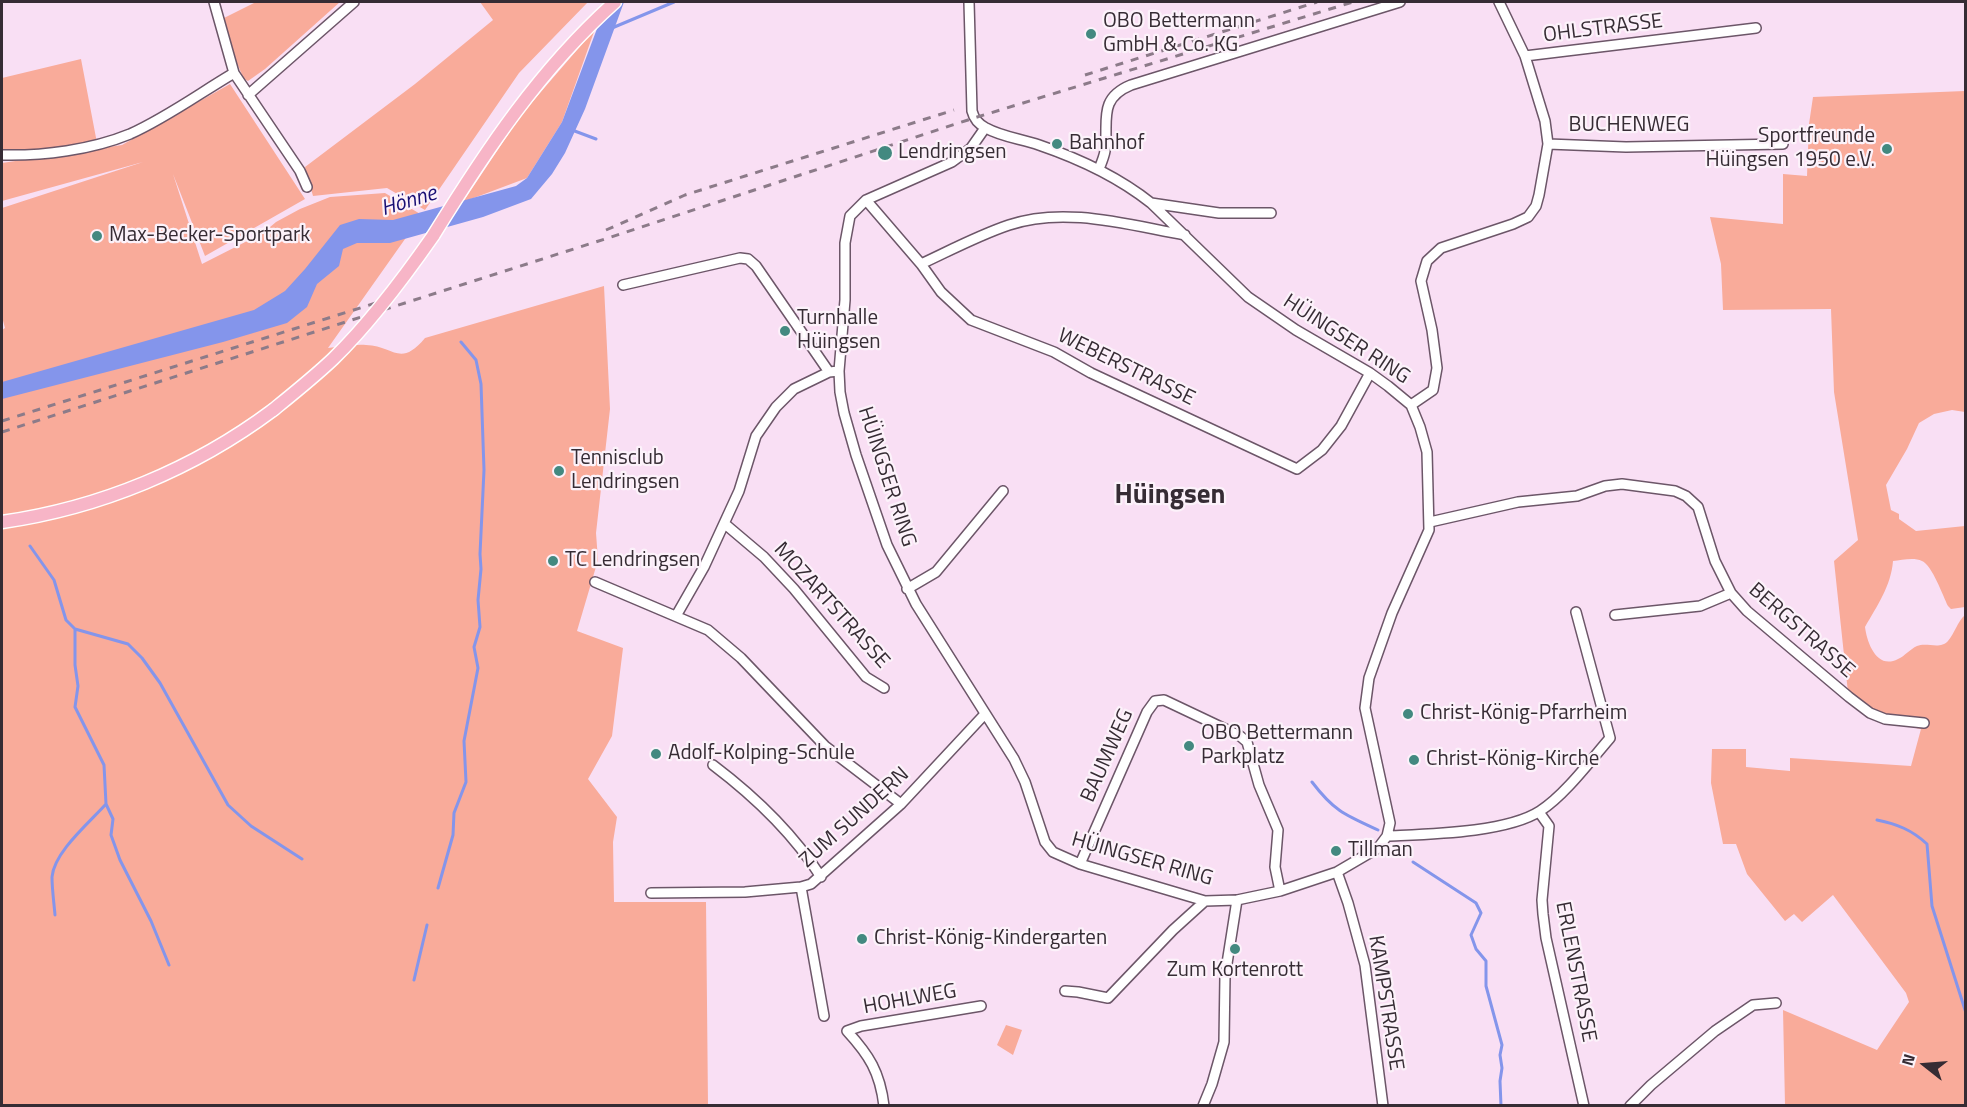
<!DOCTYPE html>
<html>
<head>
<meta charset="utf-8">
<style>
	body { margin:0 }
	#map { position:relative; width:1967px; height:1107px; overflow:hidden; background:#f9dff4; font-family:"Titillium Web",sans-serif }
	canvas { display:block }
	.frame { position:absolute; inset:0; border:3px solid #362c34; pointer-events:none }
	.north { position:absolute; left:1895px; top:1035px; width:60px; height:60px; -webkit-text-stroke:4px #fcf2fa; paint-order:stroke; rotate:287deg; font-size:16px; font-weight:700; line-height:24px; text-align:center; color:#362c34 }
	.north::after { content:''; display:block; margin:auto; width:21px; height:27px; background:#362c34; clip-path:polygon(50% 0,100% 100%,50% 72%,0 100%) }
</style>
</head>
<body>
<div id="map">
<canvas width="1967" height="1107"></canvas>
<div class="frame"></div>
<div class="north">N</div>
</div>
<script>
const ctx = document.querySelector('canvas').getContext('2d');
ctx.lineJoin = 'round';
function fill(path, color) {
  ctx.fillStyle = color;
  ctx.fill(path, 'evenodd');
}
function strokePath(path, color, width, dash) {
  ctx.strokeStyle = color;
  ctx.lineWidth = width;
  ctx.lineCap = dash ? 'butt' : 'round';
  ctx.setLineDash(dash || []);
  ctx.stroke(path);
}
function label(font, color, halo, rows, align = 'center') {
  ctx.font = font + ' "Titillium Web",sans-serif';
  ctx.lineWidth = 4.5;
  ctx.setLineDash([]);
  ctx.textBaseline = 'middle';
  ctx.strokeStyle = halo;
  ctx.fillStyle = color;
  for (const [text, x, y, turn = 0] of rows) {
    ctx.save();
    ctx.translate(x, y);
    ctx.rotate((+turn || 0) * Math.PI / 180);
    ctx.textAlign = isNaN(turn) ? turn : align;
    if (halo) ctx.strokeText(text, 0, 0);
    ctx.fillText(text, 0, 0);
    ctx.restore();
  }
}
const green = new Path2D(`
	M 256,2 L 340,2 L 265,69 L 248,81 L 244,79 L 235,59 L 222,19 Z
	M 480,2 L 588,2 L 519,73 L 425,210 L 387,188 L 313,196 L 305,167 L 415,84 L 493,20 Z
	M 595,29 L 562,122 L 527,178 L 463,202 L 521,115 Z
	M 81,59 L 97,143 L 2,155 L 2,78 Z
	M 230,84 L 305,199 L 205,256 L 173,174 L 202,264 L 263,233 L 276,222 L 300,209 L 330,197 L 385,193 L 422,215 L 328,348 C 340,347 354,344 366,345 C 394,346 400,368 425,338 L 604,286 L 610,409 L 596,533 L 598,560 L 577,631 L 623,648 L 612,736 L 588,779 L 617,817 L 613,842 L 614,902 L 706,902 L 708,1105 L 2,1105 L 2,330 L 5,328 L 2,317 L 2,208 L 143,162 L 2,201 L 2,163 L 122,145 Z
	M 1965,91 L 1965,412 L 1952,410 L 1934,414 L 1919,423 L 1907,449 L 1886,485 L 1891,510 L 1899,514 L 1899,519 L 1916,531 L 1965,526 L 1965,607 L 1951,609 L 1948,606 C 1943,596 1932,565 1922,561 C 1914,557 1902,560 1893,561 C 1891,586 1877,606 1865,627 C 1867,643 1877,670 1898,659 C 1905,656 1910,649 1917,646 C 1927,642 1940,650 1948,641 C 1955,633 1957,622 1965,615 L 1965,1105 L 1785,1105 L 1783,1010 L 1877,1050 L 1909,1002 L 1906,993 L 1833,895 L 1802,922 L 1794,914 L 1785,921 L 1747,874 L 1736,844 L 1723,844 L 1711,783 L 1712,749 L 1746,749 L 1746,767 L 1790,771 L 1790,758 L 1911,766 L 1921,729 L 1879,721 L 1849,702 L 1834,561 L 1858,540 L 1834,392 L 1831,309 L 1723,310 L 1721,264 L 1710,217 L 1783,224 L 1783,174 L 1807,176 L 1809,124 L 1813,97 Z
	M 1006,1025 L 1022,1030 L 1013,1055 L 997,1045 Z`);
const water = new Path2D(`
	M 607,2 L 624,2 L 585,109 L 565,153 L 552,174 L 531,199 L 483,217 L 390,243 L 357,243 L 343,249 L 339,266 L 317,284 L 307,307 L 287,323 L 223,342 L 2,399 L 2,382 L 254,310 L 285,291 L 305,269 L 340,225 L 359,219 L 393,220 L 516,186 L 527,178 L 562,122 Z`);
const stream = new Path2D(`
	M 612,28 L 674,2
	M 572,130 L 596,139
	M 30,546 L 54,580 L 66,620 L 75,629 L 75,665 L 78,686 L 75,707 L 104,765 L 106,804 L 113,819 L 111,835 L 120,860 L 151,921 L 169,965
	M 75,629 L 128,644 L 142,658 L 160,683 L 228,805 L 251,826 L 302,859
	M 1312,782 C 1334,811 1345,815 1378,830
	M 1877,820 C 1897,824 1912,830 1927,844 L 1932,906 L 1966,1013
	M 1413,862 L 1476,903 L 1481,913 L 1471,935 L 1476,949 L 1486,961 L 1486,986 L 1502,1045 L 1500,1055 L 1502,1068 L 1500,1081 L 1501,1106
	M 438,888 L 453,835 L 454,813 L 466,782 L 464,741 L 478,668 L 474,647 L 480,627 L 478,600 L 481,569 L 480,554 L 484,470 L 481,384 L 476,360 L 461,342
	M 55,915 C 54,903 52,889 52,877 C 54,852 90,822 106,804
	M 414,980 L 427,925`);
const minor = new Path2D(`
	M 214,2 L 234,73 L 300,171 L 307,187
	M 969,2 L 972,111 C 974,119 978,124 986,128 C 1002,137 1022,139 1039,145 C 1080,159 1117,176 1151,203 L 1248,297 L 1296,330 L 1370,373 L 1388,386 L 1411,405 L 1420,427 L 1427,452 L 1429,530 L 1392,613 L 1369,678 L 1365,708 L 1390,823 L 1387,836 L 1378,848 L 1337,872 L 1280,891 L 1237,900 L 1205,901 L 1080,864 L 1053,852 L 1045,842 L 1025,782 L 1014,759 L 916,604 L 887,545 L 856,455 L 844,413 L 840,392 L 839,371 L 845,300 L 845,243 L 850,216 L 866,200 L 952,162 L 971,148 L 985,128
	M 1499,2 L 1525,56
	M 248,95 L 354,2
	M 1548,144 L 1626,147 L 1783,144
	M 2,155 C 43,156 91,150 130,134 C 166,118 200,93 234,73
	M 1099,169 C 1101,164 1104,157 1105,151 C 1109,122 1097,99 1131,85 L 1400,2
	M 866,200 L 921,264 L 941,292 L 971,320 L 1054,352 L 1091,373 L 1297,469 L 1322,450 L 1341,426 L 1370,373
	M 1151,203 L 1219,213 L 1271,213
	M 921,264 C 949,251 979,235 1009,225 C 1065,206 1128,225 1185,235
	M 623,285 L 740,258 L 748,259 L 756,266 L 829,372
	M 1411,405 L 1433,390 L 1437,368 L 1432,330 L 1421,281 L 1427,261 L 1441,248 L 1513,224 L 1528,217 L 1536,206 L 1539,195 L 1548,144 L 1545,121 L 1525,56 L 1756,28
	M 1430,522 L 1518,502 L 1577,496 L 1605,486 L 1622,484 L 1675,491 L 1686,496 L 1698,507 L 1715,561 L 1731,593 L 1747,611 L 1849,697 L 1870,713 L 1885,719 L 1924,723
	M 725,524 L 764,557 L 794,589 L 866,677 L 884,688
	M 595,582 L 708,630 L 741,658 L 825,746 L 901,804
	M 907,589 L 936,572 L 1003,491
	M 1615,615 L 1700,606 L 1731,593
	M 676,616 L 704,567 L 739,491 L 756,436 L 776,407 L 794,389 L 829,372 L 839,371
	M 713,765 C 754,796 793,833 821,877
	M 1539,812 L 1549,826 L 1542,900 L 1543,914 L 1546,938 L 1584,1106
	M 1387,836 C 1428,834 1506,833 1540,811 C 1564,796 1591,760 1610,738 L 1576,612
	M 1080,864 L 1147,712 L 1155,701 L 1164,700 L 1240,736 L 1247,742 L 1259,785 L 1278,830 L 1275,867 L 1280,891
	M 1337,872 L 1348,903 L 1365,965 L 1383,1106
	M 801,887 L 824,1016
	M 651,893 L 745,892 L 801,887 L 811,884 L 901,804 L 984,715
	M 1065,991 L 1078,992 L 1108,998 L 1173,930 L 1205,901
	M 884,1106 C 880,1072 869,1055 847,1031 L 861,1026 L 981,1006
	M 1203,1106 L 1212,1084 L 1224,1042 L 1225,976 L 1237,900
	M 1630,1106 L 1651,1085 L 1715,1031 L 1753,1005 L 1776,1003`);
const major = new Path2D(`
	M 433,236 C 486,150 540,69 615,2
	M 2,522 C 100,508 194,469 273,410`);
const rail = new Path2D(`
	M 1085,75 L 1317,2
	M 606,230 L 685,195 L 954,110
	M 2,421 L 379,302
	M 2,432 L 608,238 L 974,118 L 1353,2`);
const majorBridge = new Path2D(`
	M 273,410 C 294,393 314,377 333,359 C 371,322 403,279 433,236`);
const markers = [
	[1091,34,6,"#438980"],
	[1057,144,6,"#438980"],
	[1887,149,6,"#438980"],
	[885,153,8,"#438980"],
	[97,236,6,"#438980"],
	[785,331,6,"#438980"],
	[559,471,6,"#438980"],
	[553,561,6,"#438980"],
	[1408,714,6,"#438980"],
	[1189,746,6,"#438980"],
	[656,754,6,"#438980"],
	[1414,760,6,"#438980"],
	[1336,851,6,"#438980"],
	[862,939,6,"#438980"],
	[1235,949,6,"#438980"]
];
const poiNames = [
	["OBO Bettermann",1103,22],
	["GmbH & Co. KG",1103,46],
	["Sportfreunde",1875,137,"right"],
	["Hüingsen 1950 e.V.",1875,161,"right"],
	["Bahnhof",1069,144],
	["Lendringsen",898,153],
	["Max-Becker-Sportpark",109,236],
	["Turnhalle",797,319],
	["Hüingsen",797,343],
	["Tennisclub",571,459],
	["Lendringsen",571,483],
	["TC Lendringsen",565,561],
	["Christ-König-Pfarrheim",1420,714],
	["OBO Bettermann",1201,734],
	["Parkplatz",1201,758],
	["Adolf-Kolping-Schule",668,754],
	["Christ-König-Kirche",1426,760],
	["Tillman",1348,851],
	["Christ-König-Kindergarten",874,939],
	["Zum Kortenrott",1235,971,"center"]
];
const streetNames = [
	["OHLSTRASSE",1603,29,-7],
	["BUCHENWEG",1629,126],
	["HÜINGSER RING",1346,340,33],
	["WEBERSTRASSE",1126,368,26],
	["HÜINGSER RING",886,477,72],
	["MOZARTSTRASSE",831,606,48],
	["BERGSTRASSE",1801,631,41],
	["BAUMWEG",1108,756,-66],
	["ZUM SUNDERN",855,818,-42],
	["HÜINGSER RING",1142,860,16],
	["ERLENSTRASSE",1575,972,79],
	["HOHLWEG",910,1000,-10],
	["KAMPSTRASSE",1385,1003,81]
];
const waterNames = [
	["Hönne",409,202,-17]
];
const districtNames = [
	["Hüingsen",1170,496]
];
fill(green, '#f9ab9a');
fill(water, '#8495eb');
strokePath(stream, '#8495eb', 3);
strokePath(minor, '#6c5668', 12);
strokePath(major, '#fff', 15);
strokePath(minor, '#fff', 9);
strokePath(major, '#f7b5c7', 12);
strokePath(rail, '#8c7b89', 3, [8, 8]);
strokePath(majorBridge, '#fff', 15, []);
strokePath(majorBridge, '#f7b5c7', 12);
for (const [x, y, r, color] of markers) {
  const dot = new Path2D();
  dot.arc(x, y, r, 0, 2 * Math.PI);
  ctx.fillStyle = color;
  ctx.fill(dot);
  strokePath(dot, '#fcf2fa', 2);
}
label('21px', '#362c34', '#fcf2fa', poiNames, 'left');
label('21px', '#362c34', '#fcf2fa', streetNames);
label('italic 22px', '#190f74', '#fcf2fa', waterNames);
label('bold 27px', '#362c34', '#fcf2fa', districtNames);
</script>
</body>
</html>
